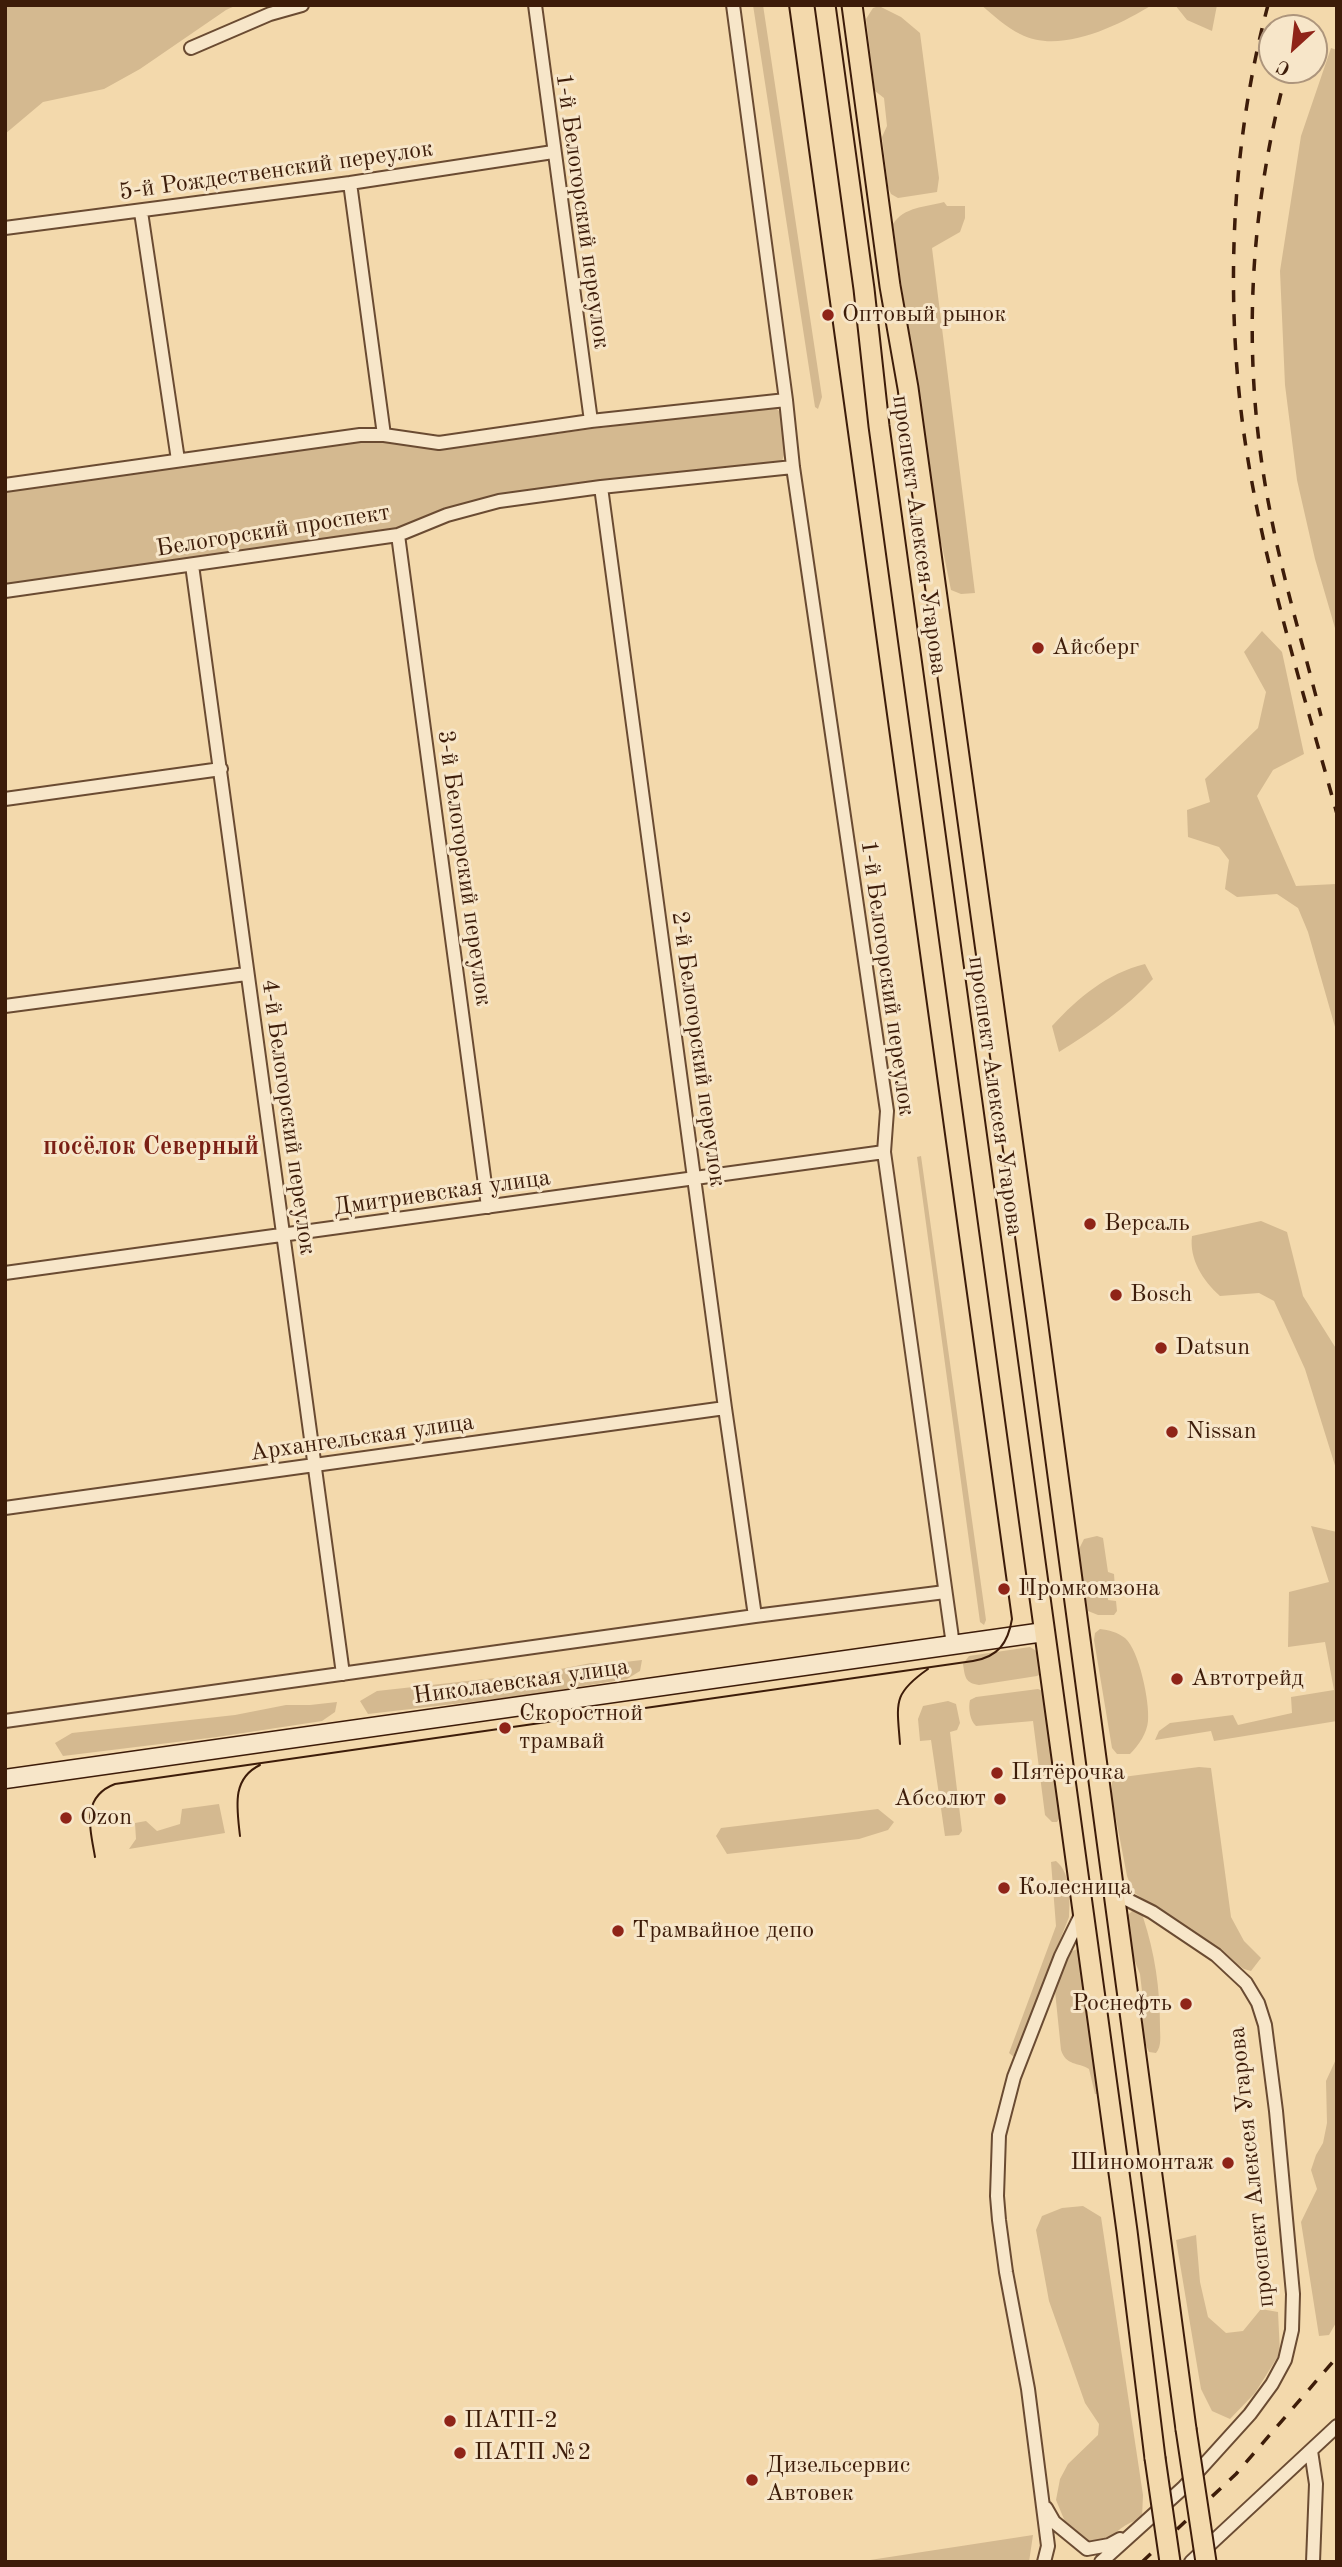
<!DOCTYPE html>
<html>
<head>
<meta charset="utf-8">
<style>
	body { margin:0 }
	#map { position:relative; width:1342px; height:2567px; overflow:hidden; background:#f3d9ac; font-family:"Old Standard TT",serif }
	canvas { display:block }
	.frame { position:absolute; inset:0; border:7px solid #3d1c09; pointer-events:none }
	.north { position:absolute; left:1258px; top:14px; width:70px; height:70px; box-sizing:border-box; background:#f7e6c9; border:2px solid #ad957c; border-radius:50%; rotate:207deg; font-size:19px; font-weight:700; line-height:28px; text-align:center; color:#3d1c09 }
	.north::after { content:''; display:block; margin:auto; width:24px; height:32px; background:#8f2418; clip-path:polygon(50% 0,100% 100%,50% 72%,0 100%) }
</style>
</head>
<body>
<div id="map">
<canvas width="1342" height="2567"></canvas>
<div class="frame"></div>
<div class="north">С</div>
</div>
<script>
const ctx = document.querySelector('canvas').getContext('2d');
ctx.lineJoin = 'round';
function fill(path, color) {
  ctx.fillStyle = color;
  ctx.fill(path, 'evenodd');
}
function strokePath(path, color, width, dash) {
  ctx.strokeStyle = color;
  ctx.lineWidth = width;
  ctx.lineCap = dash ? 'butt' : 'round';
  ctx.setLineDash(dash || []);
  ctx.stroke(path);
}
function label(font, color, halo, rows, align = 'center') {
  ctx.font = font + ' "Old Standard TT",serif';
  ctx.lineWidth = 6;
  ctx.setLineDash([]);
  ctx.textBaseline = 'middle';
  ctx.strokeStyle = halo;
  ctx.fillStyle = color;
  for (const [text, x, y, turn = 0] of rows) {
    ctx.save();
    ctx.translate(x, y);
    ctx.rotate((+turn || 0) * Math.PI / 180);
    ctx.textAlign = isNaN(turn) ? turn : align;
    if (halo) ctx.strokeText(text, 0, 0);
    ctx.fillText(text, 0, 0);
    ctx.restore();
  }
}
const green = new Path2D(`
	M 5,5 L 237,5 L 226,10 L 140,69 L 104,89 L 43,102 L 5,134 Z
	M 753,5 L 763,5 L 822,397 L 818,409 L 815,407 Z
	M 981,5 L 1152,5 C 1118,26 1059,55 1020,34 C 1006,27 993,15 981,5 Z
	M 1175,5 L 1217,5 L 1212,31 L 1187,20 Z
	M 879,6 L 901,17 L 920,33 L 939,178 L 937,192 L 898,198 L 891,194 L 888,187 L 882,137 L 887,126 L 884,98 L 875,91 L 866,19 L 873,8 Z
	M 1331,48 L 1337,50 L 1337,635 L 1315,559 L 1297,480 L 1285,385 L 1280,271 L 1301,136 Z
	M 944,202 L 947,206 L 965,206 L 965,218 L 960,232 L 932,248 L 975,593 L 961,594 L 951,590 L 942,546 L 935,527 L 893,224 C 904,207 925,207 944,202 Z
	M 767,406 L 777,409 L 784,416 L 786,449 L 782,461 L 773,465 L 487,499 L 393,531 L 5,584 L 5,490 L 367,438 L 456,447 Z
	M 1262,631 L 1282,652 L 1304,754 L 1273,770 L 1257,796 L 1296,886 L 1336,884 L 1337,1034 L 1308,932 L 1298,908 L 1277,894 L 1237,897 L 1225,889 L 1229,860 L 1219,847 L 1188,837 L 1187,810 L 1210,802 L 1205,779 L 1258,728 L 1266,692 L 1244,652 Z
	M 1145,964 L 1153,979 C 1126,1008 1093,1031 1059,1052 L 1052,1026 C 1079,997 1106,974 1145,964 Z
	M 921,1156 L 986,1620 L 984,1625 L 980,1622 L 917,1157 Z
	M 1261,1221 L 1287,1232 L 1303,1296 L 1337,1350 L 1337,1472 L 1305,1369 L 1274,1301 L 1259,1293 L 1220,1296 C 1203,1281 1189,1259 1192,1236 Z
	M 1311,1526 L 1337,1532 L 1337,1721 L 1214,1741 L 1211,1731 L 1155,1740 L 1159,1731 L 1170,1723 L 1233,1715 L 1238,1725 L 1292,1713 L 1291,1697 L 1334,1690 L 1325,1642 L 1288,1647 L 1289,1592 L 1329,1582 Z
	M 1097,1536 L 1103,1538 L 1108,1572 L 1114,1574 L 1115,1589 L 1108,1592 L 1108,1600 L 1116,1601 L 1117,1611 L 1114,1615 L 1098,1615 L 1088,1611 L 1077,1553 L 1084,1539 Z
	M 1100,1629 C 1109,1630 1117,1632 1125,1638 C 1139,1650 1150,1702 1148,1721 C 1147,1733 1139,1745 1130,1754 L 1117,1754 L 1112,1748 L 1094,1640 L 1095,1633 Z
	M 1030,1647 L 1038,1652 L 1041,1674 L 1037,1676 L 979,1685 C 965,1683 965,1677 963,1664 L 969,1656 Z
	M 642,1660 L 640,1671 L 627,1679 L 522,1696 L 368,1714 L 360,1701 L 377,1691 L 540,1673 L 591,1663 L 616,1663 Z
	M 1038,1689 L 1043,1691 L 1045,1696 L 1062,1814 L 1057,1822 L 1052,1822 L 1045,1815 L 1033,1721 L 976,1726 C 970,1721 968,1708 970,1700 L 976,1697 Z
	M 948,1701 L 956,1704 L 960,1723 L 957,1730 L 950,1732 L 962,1831 L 959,1835 L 945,1836 L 931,1740 L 920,1741 L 918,1719 L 923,1706 Z
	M 337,1702 L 335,1712 L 322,1721 L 217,1737 L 63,1756 L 55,1743 L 72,1733 L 235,1715 L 286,1705 L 310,1705 Z
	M 1199,1767 L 1211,1768 L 1231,1917 L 1244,1941 L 1261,1958 L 1251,1971 L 1244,1969 L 1133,1892 L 1127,1876 L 1112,1798 L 1112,1780 L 1119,1774 L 1123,1777 Z
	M 219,1804 L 225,1833 L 129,1849 L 136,1839 L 135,1823 L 146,1821 L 157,1831 L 180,1824 L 182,1809 Z
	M 878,1809 L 894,1822 L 888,1830 L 859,1839 L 727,1854 L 716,1836 L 721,1828 Z
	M 1056,1861 C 1071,1873 1070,1899 1069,1917 L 1014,2057 L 1009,2053 L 1056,1926 L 1051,1862 Z
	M 1134,1909 L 1140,1911 L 1143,1917 C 1155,1954 1160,1988 1160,2027 C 1160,2036 1162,2046 1156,2053 L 1149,2052 L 1143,2038 L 1143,2000 L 1140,1974 L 1130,1949 L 1127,1916 Z
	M 1081,1948 L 1101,2094 L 1095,2094 L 1089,2069 C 1078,2062 1066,2066 1061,2050 L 1055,1991 L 1057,1980 L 1069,1952 Z
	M 1337,2057 L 1337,2321 L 1329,2335 L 1319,2336 L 1301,2222 L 1317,2189 L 1311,2170 L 1316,2155 L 1323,2143 L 1327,2123 L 1326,2081 Z
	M 1083,2206 L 1101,2217 L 1143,2495 L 1142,2518 C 1125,2524 1114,2531 1105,2546 L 1087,2544 L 1066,2524 L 1056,2500 L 1060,2479 L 1068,2464 L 1098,2435 L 1099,2424 L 1085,2403 L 1049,2301 L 1036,2230 L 1042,2216 L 1062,2208 Z
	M 1196,2235 L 1200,2282 L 1208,2317 L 1226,2333 L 1243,2331 L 1261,2309 L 1278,2312 L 1280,2353 L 1255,2393 L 1230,2419 L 1212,2411 L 1201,2389 L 1176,2240 Z
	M 1033,2535 L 1029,2562 L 857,2562 Z`);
const street = new Path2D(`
	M 535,5 L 591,421
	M 733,5 L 786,400 L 793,467 L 887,1111 L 884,1152 L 953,1645
	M 191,48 L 270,14 L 302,5
	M 350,183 L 384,435
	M 141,212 L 178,460
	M 5,228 L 350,183 L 553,152
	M 5,485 L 360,435 L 384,435 L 439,443 L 591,421 L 786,400
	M 601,487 L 725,1408 L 755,1616
	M 398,535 L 488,1207
	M 192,565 L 343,1674
	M 5,591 L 398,535 L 447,515 L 499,501 L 601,487 L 793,467
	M 5,799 L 221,769
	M 5,1006 L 246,974
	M 5,1273 L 884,1152
	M 5,1508 L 725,1408
	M 5,1721 L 755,1616 L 945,1592
	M 1311,2451 L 1316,2484 L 1313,2562
	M 1046,2508 L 1054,2522 L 1087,2549 L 1109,2545 L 1120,2539
	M 1044,2562 L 1048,2546 L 1028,2389 L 1006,2272 L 999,2220 L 997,2196 L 999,2135 L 1014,2077 L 1061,1956 L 1082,1913
	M 1101,2562 L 1183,2488 L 1250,2414 L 1272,2384 L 1285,2360 L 1292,2330 L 1293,2294 L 1276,2111 L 1265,2025 L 1258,2003 L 1246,1983 L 1216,1955 L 1152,1912 L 1114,1893
	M 1191,2562 L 1337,2426`);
const secondary = new Path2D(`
	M 5,1779 L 1044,1632`);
const primary = new Path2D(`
	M 825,5 L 864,289 L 879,426 L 1127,2231 L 1155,2458
	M 852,5 L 890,286 L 908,388 L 1037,1319 L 1186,2429`);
const tram = new Path2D(`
	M 900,1744 C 897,1703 892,1694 928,1669
	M 240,1836 C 237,1808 231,1779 260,1765
	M 95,1857 C 90,1828 81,1797 115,1784 L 973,1661 C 998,1657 1008,1643 1012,1619 L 789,5`);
const rail = new Path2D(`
	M 1268,5 C 1232,140 1225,289 1243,427 C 1261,558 1302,687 1337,814
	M 1298,28 L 1304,5
	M 1287,70 C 1248,213 1241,365 1270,511 C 1283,580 1304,648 1321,716
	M 1142,2562 L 1236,2474 L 1337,2357`);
const primaryBridge = new Path2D(`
	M 1186,2429 L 1206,2562
	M 1155,2458 L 1170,2562`);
const markers = [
	[828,315,7,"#8f2418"],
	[1038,648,7,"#8f2418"],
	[1090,1224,7,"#8f2418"],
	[1116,1295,7,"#8f2418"],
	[1161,1348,7,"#8f2418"],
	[1172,1432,7,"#8f2418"],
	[1004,1589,7,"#8f2418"],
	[1177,1679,7,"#8f2418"],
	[505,1728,7,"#8f2418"],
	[997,1773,7,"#8f2418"],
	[1000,1799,7,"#8f2418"],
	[66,1818,7,"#8f2418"],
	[1004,1888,7,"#8f2418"],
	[618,1931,7,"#8f2418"],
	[1186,2004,7,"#8f2418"],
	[1228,2163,7,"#8f2418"],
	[450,2421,7,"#8f2418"],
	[460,2453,7,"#8f2418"],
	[752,2480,7,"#8f2418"]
];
const streetNames = [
	["5-й Рождественский переулок",276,171,-8],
	["1-й Белогорский переулок",582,211,82],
	["Белогорский проспект",273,531,-9],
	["проспект Алексея Угарова",919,535,82],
	["3-й Белогорский переулок",464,868,82],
	["1-й Белогорский переулок",887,978,82],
	["2-й Белогорский переулок",698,1049,82],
	["проспект Алексея Угарова",995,1096,82],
	["4-й Белогорский переулок",288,1117,82],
	["Дмитриевская улица",442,1193,-8],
	["Архангельская улица",362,1438,-8],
	["Николаевская улица",521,1682,-8],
	["проспект Алексея Угарова",1252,2167,-96]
];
const poiNames = [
	["Оптовый рынок",842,315],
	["Айсберг",1052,648],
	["Версаль",1104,1224],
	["Bosch",1130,1295],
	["Datsun",1175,1348],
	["Nissan",1186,1432],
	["Промкомзона",1018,1589],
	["Автотрейд",1191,1679],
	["Скоростной",519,1714],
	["трамвай",519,1742],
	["Пятёрочка",1011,1773],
	["Абсолют",986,1799,"right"],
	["Ozon",80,1818],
	["Колесница",1018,1888],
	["Трамвайное депо",632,1931],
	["Роснефть",1172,2004,"right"],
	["Шиномонтаж",1214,2163,"right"],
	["ПАТП-2",464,2421],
	["ПАТП №2",474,2453],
	["Дизельсервис",766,2466],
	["Автовек",766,2494]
];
const neighbourhoodNames = [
	["посёлок Северный",151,1147]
];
fill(green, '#d4b990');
strokePath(street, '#6a4b32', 16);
strokePath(secondary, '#3d1c09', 21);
strokePath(primary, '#3d1c09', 23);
strokePath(street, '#f7e6c9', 12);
strokePath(secondary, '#f7e6c9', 18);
strokePath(primary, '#f3d9ac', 19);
strokePath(tram, '#3d1c09', 2);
strokePath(rail, '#3d1c09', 3.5, [12, 12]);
strokePath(primaryBridge, '#3d1c09', 23, []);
strokePath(primaryBridge, '#f3d9ac', 19);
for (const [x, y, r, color] of markers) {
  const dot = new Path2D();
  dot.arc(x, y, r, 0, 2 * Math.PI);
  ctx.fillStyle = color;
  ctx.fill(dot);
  strokePath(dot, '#f7e6c9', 2.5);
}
label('24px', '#3d1c09', '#f7e6c9', streetNames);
label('24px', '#3d1c09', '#f7e6c9', poiNames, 'left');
label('bold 26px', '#7a1f14', '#f7e6c9', neighbourhoodNames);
</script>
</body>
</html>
